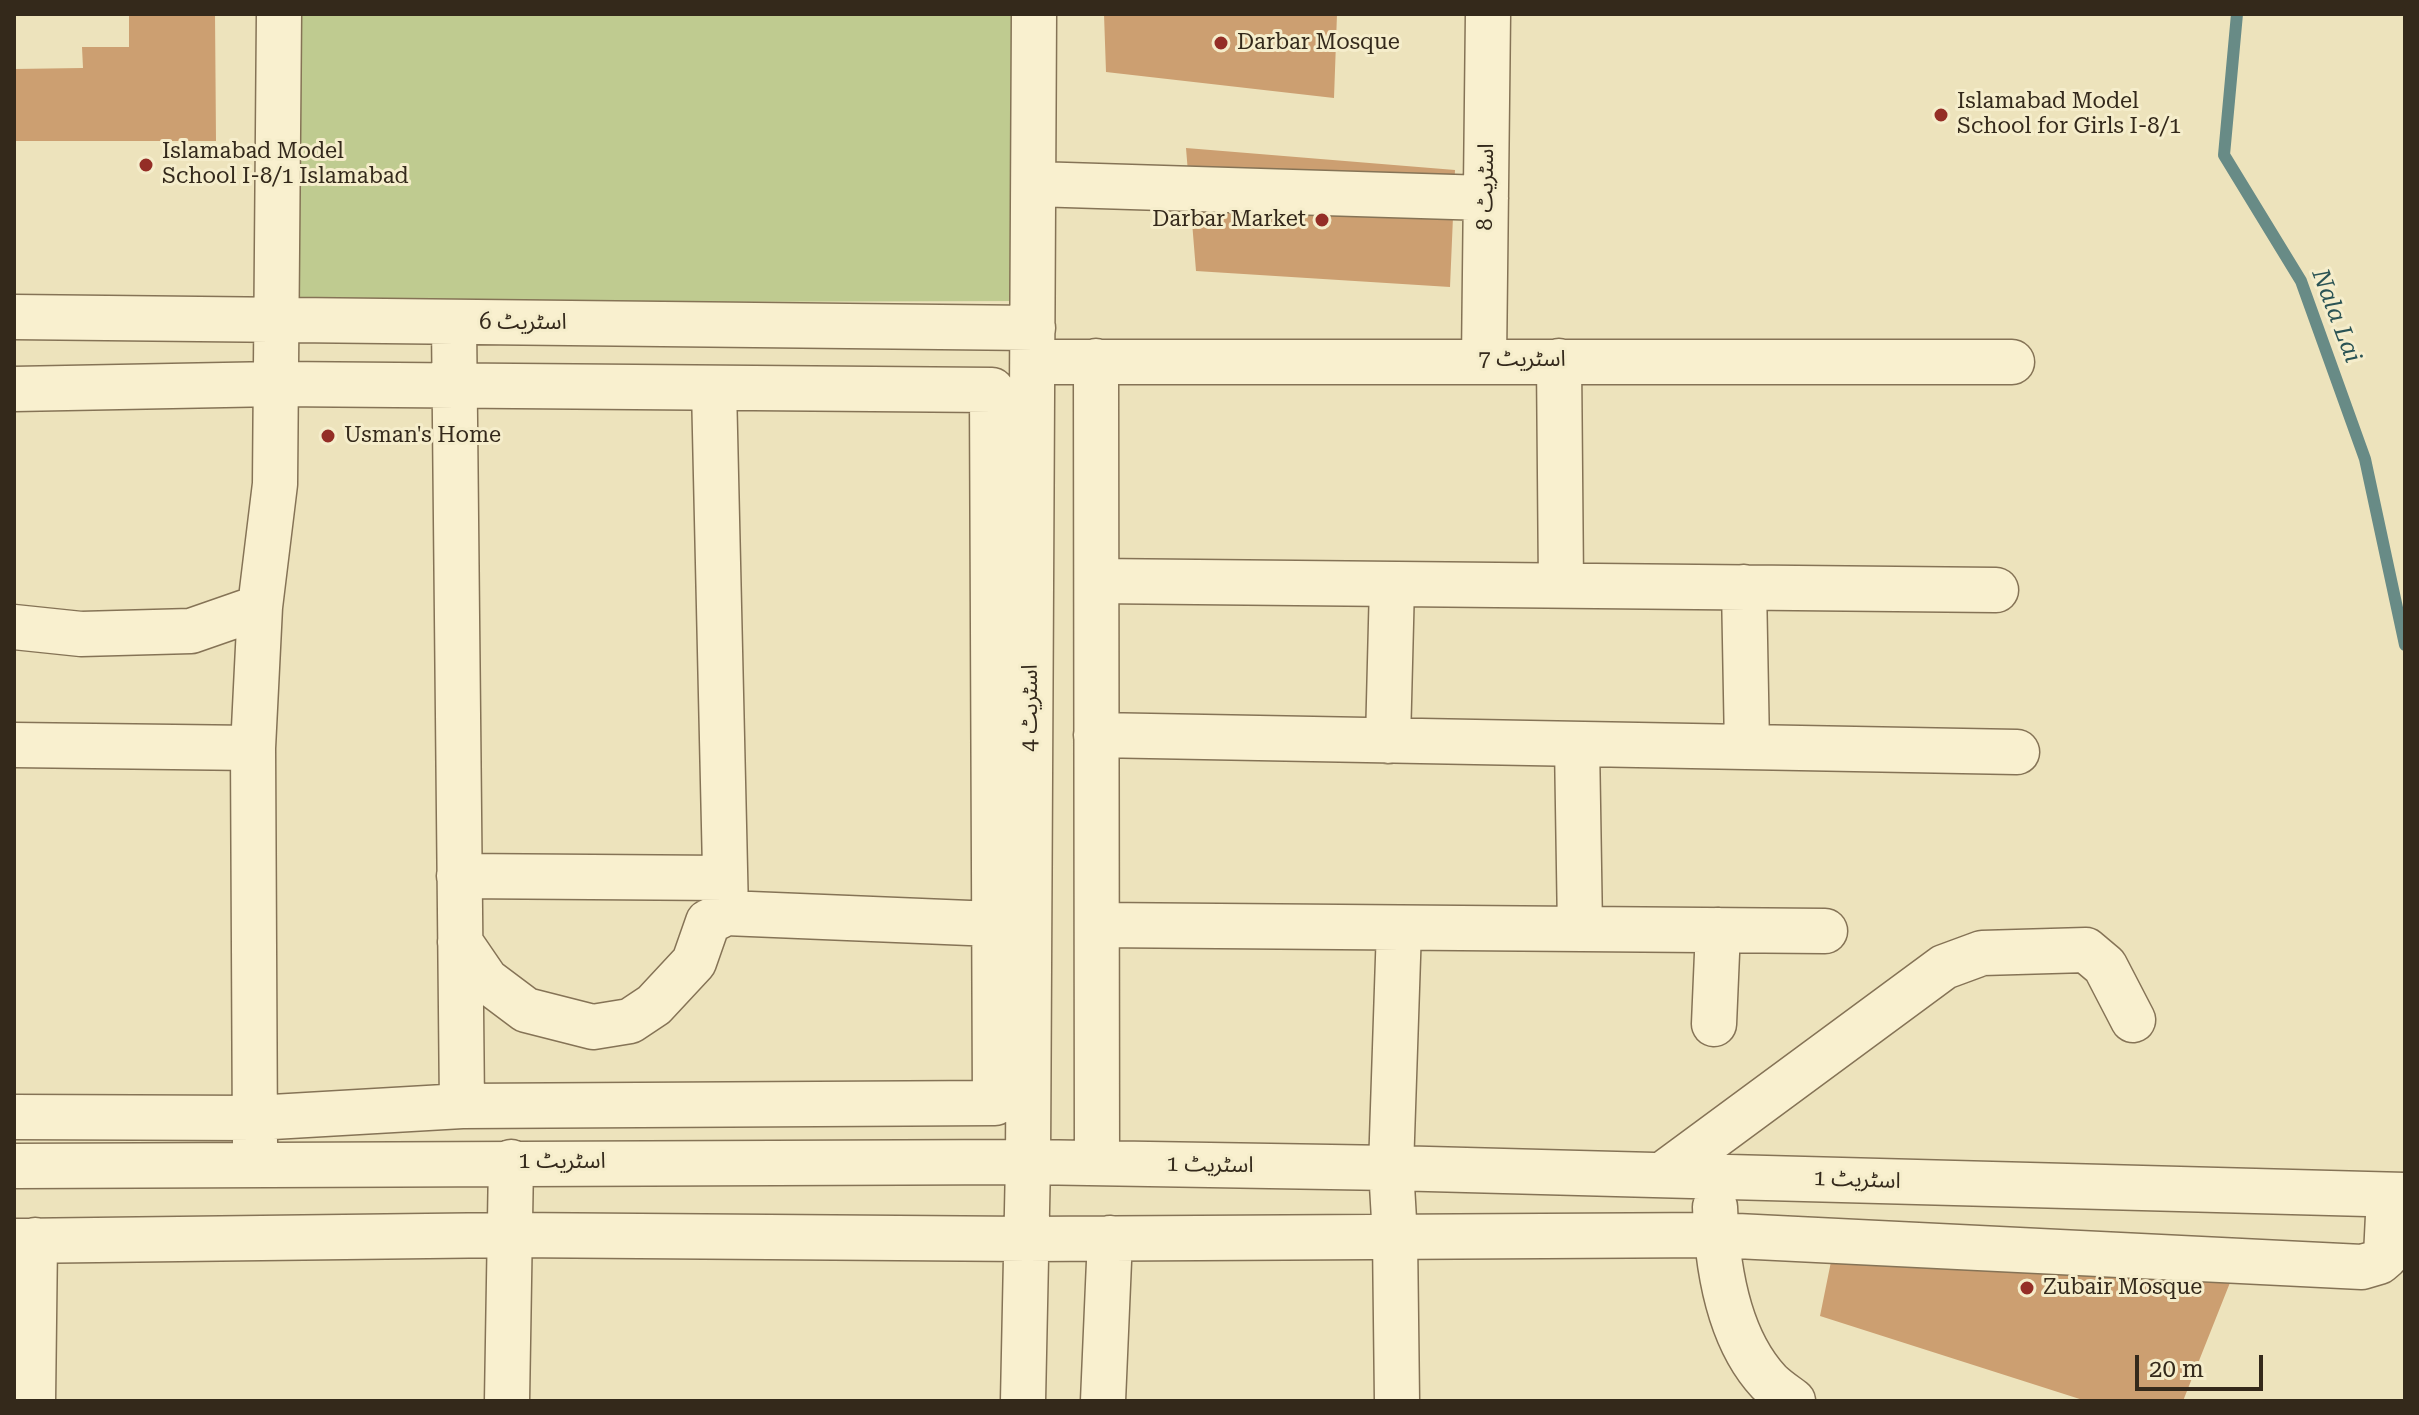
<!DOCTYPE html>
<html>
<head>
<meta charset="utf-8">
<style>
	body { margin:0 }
	#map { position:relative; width:2419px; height:1415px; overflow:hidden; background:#ede3bc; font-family:"Roboto Serif",serif }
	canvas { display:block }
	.frame { position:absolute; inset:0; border:16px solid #34291b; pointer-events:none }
	.scale { position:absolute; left:2135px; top:1355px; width:128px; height:36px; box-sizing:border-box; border:4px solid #34291b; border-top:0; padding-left:10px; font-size:24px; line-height:28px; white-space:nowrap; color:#34291b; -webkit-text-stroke:6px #f5edcb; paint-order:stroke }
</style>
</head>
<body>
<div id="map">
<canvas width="2419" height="1415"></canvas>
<div class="frame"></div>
<div class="scale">20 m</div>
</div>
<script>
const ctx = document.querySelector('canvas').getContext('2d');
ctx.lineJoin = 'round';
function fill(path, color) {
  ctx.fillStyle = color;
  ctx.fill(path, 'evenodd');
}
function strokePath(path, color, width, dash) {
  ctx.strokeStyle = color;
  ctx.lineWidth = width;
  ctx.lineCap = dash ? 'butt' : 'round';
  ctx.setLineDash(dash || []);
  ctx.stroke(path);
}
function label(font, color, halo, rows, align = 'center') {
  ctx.font = font + ' "Roboto Serif","Noto Sans Arabic",serif';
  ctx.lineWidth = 6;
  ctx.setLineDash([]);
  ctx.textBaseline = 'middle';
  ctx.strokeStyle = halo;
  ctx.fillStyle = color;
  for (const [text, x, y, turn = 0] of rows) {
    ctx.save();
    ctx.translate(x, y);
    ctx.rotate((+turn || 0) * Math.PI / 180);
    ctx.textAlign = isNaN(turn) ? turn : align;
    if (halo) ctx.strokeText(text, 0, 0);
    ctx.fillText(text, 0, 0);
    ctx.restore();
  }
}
const green = new Path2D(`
	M 285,14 L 1034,14 L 1023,301 L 286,303 Z`);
const stream = new Path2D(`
	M 2237,14 L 2224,155 L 2301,281 L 2365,459 L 2405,645`);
const building = new Path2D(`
	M 129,14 L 215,14 L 216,141 L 14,141 L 14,69 L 83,68 L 82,47 L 129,47 Z
	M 1104,14 L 1337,14 L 1334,98 L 1106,72 Z
	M 1186,148 L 1455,170 L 1450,287 L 1196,271 Z
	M 1838,1227 L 2239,1260 L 2183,1401 L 2086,1401 L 1820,1316 Z`);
const minor = new Path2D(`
	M 1034,184 L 1486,198
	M 14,317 L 1033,328
	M 454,323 L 462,1106
	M 1484,360 L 1488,14
	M 1096,361 L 1097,1163
	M 1559,361 L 1561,585
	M 1033,362 L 2012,362
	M 714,388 L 726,913
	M 14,389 L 277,384 L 992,390 L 995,1103 L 462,1106 L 255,1118 L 14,1117
	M 1097,581 L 1996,590
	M 1744,587 L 1747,747
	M 14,627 L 81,634 L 191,631 L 260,607
	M 1096,735 L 2017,752
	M 1388,741 L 1392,584
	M 1577,744 L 1580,929
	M 14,745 L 253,748
	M 459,876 L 724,878
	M 1097,925 L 1825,931
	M 460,942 L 486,980 L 526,1010 L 593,1027 L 630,1021 L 654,1005 L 694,962 L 708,922 L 726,913 L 994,924
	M 1714,1024 L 1718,930
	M 255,1146 L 253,748 L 260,607 L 275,484 L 279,14
	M 14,1166 L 1028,1162 L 1391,1168 L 2405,1195
	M 1662,1175 L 1944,967 L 1982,953 L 2086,950 L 2105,966 L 2133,1020
	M 1715,1207 C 1717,1265 1727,1337 1769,1382 C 1776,1389 1785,1395 1793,1401
	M 14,1241 L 510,1235 L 1027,1239 L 1716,1235 L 2362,1267 L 2379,1262 L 2386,1256 L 2389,1195
	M 33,1401 L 35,1240
	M 507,1401 L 511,1162
	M 1023,1401 L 1028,1162 L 1034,14
	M 1103,1401 L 1110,1238
	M 1397,1401 L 1395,1237 L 1391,1168 L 1399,928`);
const markers = [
	[1221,43,8,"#942e26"],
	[1941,115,8,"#942e26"],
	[146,165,8,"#942e26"],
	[1322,220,8,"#942e26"],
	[328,436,8,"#942e26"],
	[2027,1288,8,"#942e26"]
];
const poiNames = [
	["Darbar Mosque",1237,43],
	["Islamabad Model",1957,102],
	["School for Girls I-8/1",1957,127],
	["Islamabad Model",162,152],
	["School I-8/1 Islamabad",162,177],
	["Darbar Market",1306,220,"right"],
	["Usman's Home",344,436],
	["Zubair Mosque",2043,1288]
];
const streetNames = [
	["اسٹریٹ 8",1486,187,-89],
	["اسٹریٹ 6",523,323],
	["اسٹریٹ 7",1522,360],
	["اسٹریٹ 4",1031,708,-90],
	["اسٹریٹ 1",562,1162],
	["اسٹریٹ 1",1210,1165,1],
	["اسٹریٹ 1",1857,1180,2]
];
const waterNames = [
	["Nala Lai",2336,316,69]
];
fill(green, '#bfcb90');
strokePath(stream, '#688b86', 12);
fill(building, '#cc9f71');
strokePath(minor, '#857356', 47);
strokePath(minor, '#f9f0cf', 44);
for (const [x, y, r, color] of markers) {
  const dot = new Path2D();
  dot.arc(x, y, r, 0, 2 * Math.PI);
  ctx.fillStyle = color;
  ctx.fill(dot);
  strokePath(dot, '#f5edcb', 3);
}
label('22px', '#34291b', '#f5edcb', poiNames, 'left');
label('22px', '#34291b', '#f5edcb', streetNames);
label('italic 24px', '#2a5354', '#f5edcb', waterNames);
</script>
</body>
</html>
